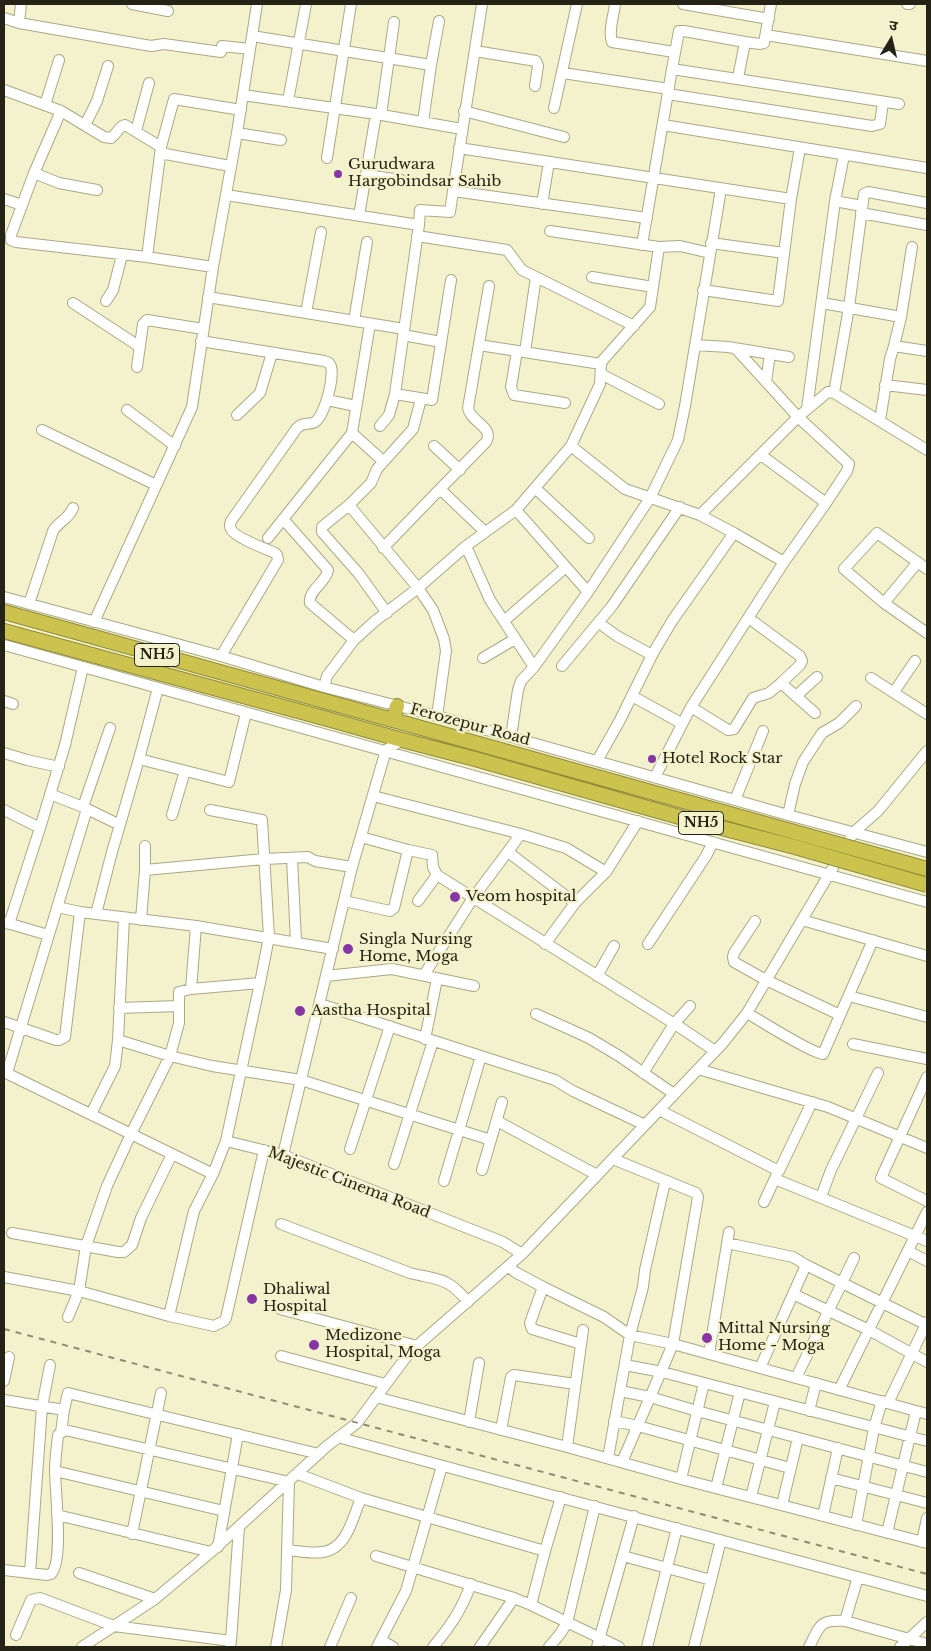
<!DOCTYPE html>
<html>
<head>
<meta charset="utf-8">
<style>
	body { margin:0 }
	#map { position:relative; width:931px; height:1651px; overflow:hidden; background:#f3f2cc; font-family:"Libre Baskerville","Noto Sans Devanagari",serif }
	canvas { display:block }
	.frame { position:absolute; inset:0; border:5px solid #242315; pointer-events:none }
	.north { position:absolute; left:866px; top:15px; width:50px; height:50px; -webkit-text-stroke:4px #f3f2cc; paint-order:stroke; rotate:9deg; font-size:14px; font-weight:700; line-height:20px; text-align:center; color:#242315 }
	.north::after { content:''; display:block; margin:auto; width:18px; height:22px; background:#242315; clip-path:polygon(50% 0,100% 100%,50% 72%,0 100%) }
</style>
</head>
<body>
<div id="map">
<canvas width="931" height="1651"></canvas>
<div class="frame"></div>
<div class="north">उ</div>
</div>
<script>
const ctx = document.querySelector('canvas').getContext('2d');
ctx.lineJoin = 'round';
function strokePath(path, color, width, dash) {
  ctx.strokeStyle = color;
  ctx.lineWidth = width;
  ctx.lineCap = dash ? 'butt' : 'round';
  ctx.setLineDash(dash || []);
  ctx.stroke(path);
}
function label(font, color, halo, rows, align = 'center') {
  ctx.font = font + ' "Libre Baskerville",serif';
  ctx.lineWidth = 4.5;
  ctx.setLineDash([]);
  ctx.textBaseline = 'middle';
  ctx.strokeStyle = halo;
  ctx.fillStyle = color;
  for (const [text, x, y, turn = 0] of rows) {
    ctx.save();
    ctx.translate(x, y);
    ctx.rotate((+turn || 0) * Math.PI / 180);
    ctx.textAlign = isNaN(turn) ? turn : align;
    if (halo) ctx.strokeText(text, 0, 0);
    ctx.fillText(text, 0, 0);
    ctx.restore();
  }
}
const minor = new Path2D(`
	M 21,4 L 19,23 L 151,46 L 164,44 L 221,52 L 222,46 L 250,49
	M 132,4 L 168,11
	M 615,4 C 614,15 608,31 612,42 L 674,52
	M 683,4 L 769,19
	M 907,4 L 910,4
	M 4,18 L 19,23
	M 766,35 L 927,61
	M 252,36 L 431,65 L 423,122
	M 475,51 L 536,61 L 538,66 L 535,86
	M 431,65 L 439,21
	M 672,69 L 679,31 L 684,31 L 745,42
	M 563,73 L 669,89
	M 738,78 L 745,42 L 760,44 L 764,43 L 771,4
	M 4,90 L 61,111 L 34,173 L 11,235 L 11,240 L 16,242 L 147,257 L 213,267
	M 668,94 L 872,126 L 880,124 L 883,102
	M 243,95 L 376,114
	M 288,101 L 306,4
	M 45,105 L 59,60
	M 554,108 L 577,4
	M 61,111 L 104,137 L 111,138 C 117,134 119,126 125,125 L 161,147 L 147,257
	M 464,111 L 564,137
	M 381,115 L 394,22
	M 85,125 L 97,101 L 108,66
	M 663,125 L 927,168
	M 136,131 L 149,83
	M 237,133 L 281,140
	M 161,147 L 174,99 L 241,110
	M 459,148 L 791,199 L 778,301 L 703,290
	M 160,153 L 230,166
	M 327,158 L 351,4
	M 34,173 L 59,183 L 97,190
	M 366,175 L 401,180
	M 453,191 L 482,4
	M 226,195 L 419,225 L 395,394 L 389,415 L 380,426
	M 4,199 L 22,205
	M 791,199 L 800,148
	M 835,201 L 862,206
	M 542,204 L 549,162
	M 861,213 L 927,225
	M 359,216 L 376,114 L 462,129
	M 419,225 L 420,210 L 450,212 L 453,191 L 647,218
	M 550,231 L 659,247 L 680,246 L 710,253
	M 417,236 L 507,250 L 522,270 L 634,326
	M 711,243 L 784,253
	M 642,245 L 672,69 L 899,104
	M 592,277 L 653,287
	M 208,297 L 404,329
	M 106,301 L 113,290 L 122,255
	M 73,303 L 140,347
	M 822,303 L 901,317 L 912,247
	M 306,313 L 321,232
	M 354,321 L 367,242
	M 403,335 L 441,342
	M 201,341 L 324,361 L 329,363 C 337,371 325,415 315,422 C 308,426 304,421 297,428 L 231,521 C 230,524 229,526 231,529 C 234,537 266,549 275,553 L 277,555 L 278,560 L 221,656
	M 479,345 L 601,364
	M 695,345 L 728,347 L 789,357
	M 894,346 L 901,317
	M 736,349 L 798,417 L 849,464 L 847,471 L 826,503
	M 517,351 L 511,387 L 514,395 L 565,403
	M 525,352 L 536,277
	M 137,367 L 143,324 L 147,320 L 203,329
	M 601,374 L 659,404
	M 766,382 L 770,354
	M 885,385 L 927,390
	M 834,393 L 849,307 L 864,194 L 868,192 L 927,203
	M 395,394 L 432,400 L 451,280
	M 327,400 L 356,406
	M 807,409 L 835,201 L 844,155
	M 127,410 L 175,446
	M 237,415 L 260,393 L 272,353
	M 880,420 L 890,359 L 894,346 L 927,351
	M 42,430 L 156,485
	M 352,433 L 383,461
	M 434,446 L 460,470
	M 571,446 L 625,489 L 700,515 L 734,533 L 784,562 L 691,707 L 655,777
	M 761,455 L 826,503 L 784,562
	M 535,488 L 589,538
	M 349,505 L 418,588 L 433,610 L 444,639 L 446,651 L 437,716
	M 516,510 L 588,592
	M 700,515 L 798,417 L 828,392 L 834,393 L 927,450
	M 283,519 L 328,570 C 326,583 308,590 310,603 L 354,640
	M 485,532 L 440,489 L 486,442 C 495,427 470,422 468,408 L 489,286
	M 268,538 L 352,433 L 370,324
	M 466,546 L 490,600 L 534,667
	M 383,548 L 440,489
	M 927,569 L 877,533 L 844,569 L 884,603 L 927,633
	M 4,597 L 221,656 L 324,687 L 437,716 L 788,815 L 927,852
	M 884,603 L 918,562
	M 29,604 L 53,531 C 59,521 68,520 73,508
	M 387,613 L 359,574 L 322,532 L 322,527 L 349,505 L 371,483 L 377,469 L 413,429 L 421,399
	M 504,621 L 566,567
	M 94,622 L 192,407 L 213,267 L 237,133 L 257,4
	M 599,623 L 617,636 L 652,655
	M 4,645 L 927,902
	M 483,658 L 515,639
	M 562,666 L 612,606 L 680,507
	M 871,678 L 927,714
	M 781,683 L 815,713
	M 324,687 L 327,676 L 354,640 L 375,621 L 418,588 L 466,546 L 516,510 L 571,446 L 600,384 L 601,364 L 603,360 L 650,307 L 659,247
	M 894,692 L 915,661
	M 632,696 L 681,723
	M 796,696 L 817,677
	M 4,701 L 13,704
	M 691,707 L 728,730 L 734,729 L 753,698 L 769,693 L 781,683 L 800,665 L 802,661 L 800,656 L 754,622
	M 110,728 L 83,807 L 120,825
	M 511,737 L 518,690 L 521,681 L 534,667 L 588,592 L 650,498 L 678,440 L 685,406 L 721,189
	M 4,753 L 27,760 L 59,767
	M 139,759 L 158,688
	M 597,761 L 620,720 L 652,655 L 672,621 L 734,533
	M 50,794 L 83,807
	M 373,796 L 521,834 L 566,848 L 606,872
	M 735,800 L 763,731
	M 4,810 L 40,828 L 65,745 L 83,667
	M 210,810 L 262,820 L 269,937 L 260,983 L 226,1141
	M 172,815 L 185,771
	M 788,815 L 795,784 L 803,762 L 822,733 L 839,723 L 856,706
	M 408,850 L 432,855 L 433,867 L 437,875 L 681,1028 L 715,1051
	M 508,852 L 575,903
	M 292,858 L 296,942
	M 145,870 L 145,846
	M 344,901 L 390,911 L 394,908 L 408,850 L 361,837
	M 418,901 L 437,875
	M 80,912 L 196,926 L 333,949
	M 96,914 L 112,852 L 139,759 L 229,782 L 246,713
	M 141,920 L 145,870 L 264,859 L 308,857 L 315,861 L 352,867
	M 802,920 L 927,956
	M 755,921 L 734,953 L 733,957 L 734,962 L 766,980 L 840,1015
	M 4,922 L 48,935
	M 9,924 L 40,828
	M 545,944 L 575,903 L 606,872 L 638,821
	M 648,944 L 706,856 L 713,842
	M 424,975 L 473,898 L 521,834
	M 326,976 L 392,969 L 474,986
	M 597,976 L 614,946
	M 191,989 L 196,926
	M 849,996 L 927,1017
	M 320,1004 L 555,1080 L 573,1091 L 645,1125
	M 119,1008 L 179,1006
	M 747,1013 C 761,1021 811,1053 823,1054 L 873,940
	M 536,1014 L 589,1038 L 619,1056 L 674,1094
	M 4,1022 L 56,1040 L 59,1040 L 65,1037 L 80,912 L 57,907
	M 425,1039 L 437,979
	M 118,1040 L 170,1056 L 212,1066 L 301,1080 L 491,1140
	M 853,1044 L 927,1059
	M 698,1069 L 828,1107 L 927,1148
	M 4,1072 L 213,1174 L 226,1141 L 283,1155 L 503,1242 L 522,1254
	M 7,1073 L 87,809
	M 643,1073 L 674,1024 L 690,1006
	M 927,1077 L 881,1178 L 927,1201
	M 659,1110 L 779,1171 L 812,1102
	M 91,1114 L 115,1066 L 118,1040 L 124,918
	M 497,1121 L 597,1175
	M 350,1149 L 390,1026
	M 283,1155 L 352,867 L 386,750 L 402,740
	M 613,1159 L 696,1193 L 698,1197 L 673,1344 L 622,1462
	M 394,1164 L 433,1041
	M 482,1170 L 502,1102
	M 775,1179 L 927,1241
	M 444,1181 L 481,1056
	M 821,1197 L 831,1170 L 878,1073
	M 764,1202 L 777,1174
	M 281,1224 L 410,1273 C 438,1280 448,1277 468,1302
	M 12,1233 L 118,1252 L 124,1252 L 132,1245 L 141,1218 L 172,1154
	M 727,1243 L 793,1257 L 806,1265 L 927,1325
	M 908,1251 L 927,1261
	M 508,1266 L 515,1272 L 543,1287 L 604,1317 L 630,1335 L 673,1344 L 927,1414
	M 4,1277 L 79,1291 L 169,1316 L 194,1211 L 213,1174
	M 543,1287 L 530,1323 L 532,1329 L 581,1344
	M 793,1294 L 869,1330 L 927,1362
	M 280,1309 L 417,1346
	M 169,1316 L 214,1326 L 224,1321 L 226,1318 L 264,1150
	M 68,1317 L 79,1291 L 86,1246 L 107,1186 L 131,1134 L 170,1056 L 179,1023 L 179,992 L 191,989 L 260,983
	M 709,1354 L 729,1232
	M 281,1356 L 385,1384
	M 625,1365 L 662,1372 L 927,1441
	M 760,1368 L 806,1265
	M 796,1378 L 854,1258
	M 4,1381 L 9,1357
	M 839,1390 L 927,1212
	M 620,1391 L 650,1397 L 697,1411 L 927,1472
	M 376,1397 L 567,1447 L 681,1479 L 927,1543
	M 4,1400 L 64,1410 L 68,1393 L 319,1454
	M 888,1403 L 927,1322
	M 809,1411 L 816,1383
	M 614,1421 L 638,1426 L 790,1468
	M 469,1422 L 479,1363
	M 501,1430 L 511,1377 L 514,1375 L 575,1384
	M 61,1432 L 64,1410
	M 338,1437 C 534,1492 731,1542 927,1596
	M 567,1447 L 583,1330
	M 608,1458 L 630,1335 L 643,1287 L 645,1270 L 665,1182
	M 55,1471 L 224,1511
	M 298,1474 L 361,1498 L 545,1551 L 561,1497
	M 831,1478 L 927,1503
	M 681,1479 L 704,1383
	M 716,1488 L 740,1392
	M 751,1497 L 775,1402
	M 782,1505 L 798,1438
	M 57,1515 L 211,1552
	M 823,1516 L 838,1448
	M 856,1525 L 874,1428 L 882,1401
	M 887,1533 L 916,1411
	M 132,1534 L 161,1393
	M 922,1542 L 927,1518
	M 218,1547 L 238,1434
	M 288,1550 C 299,1551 312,1554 323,1552 C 347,1549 353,1517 361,1498
	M 376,1556 L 514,1598 L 531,1605 L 619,1647
	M 623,1556 L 711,1580 L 721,1540
	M 4,1570 L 47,1575 L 51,1574 C 64,1562 55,1490 55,1470 C 55,1459 57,1447 58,1435 L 65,1430 L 289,1482 L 286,1590 L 276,1647
	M 30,1573 L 42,1407 L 50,1365
	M 79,1573 L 155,1599
	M 531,1605 L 545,1551
	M 845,1621 L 858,1577
	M 16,1635 L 31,1600 L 40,1598 L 114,1626 L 231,1641 L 230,1647
	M 381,1640 L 393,1647
	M 231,1641 L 239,1527
	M 82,1647 L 155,1599 L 211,1552 L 327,1446 L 357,1423 L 410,1352 L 522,1254 L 723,1043 L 747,1013 L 854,832 L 878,811 L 927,751
	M 330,1647 L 351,1598
	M 377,1647 L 406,1591 L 442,1466
	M 433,1647 C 450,1627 462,1609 471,1584
	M 480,1647 L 514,1598
	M 549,1647 L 560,1634 L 567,1623 L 595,1506
	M 597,1647 L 634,1516
	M 647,1647 L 677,1528
	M 694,1647 L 711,1580
	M 809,1647 C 820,1626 819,1619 845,1621 L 927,1644
	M 900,1647 L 927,1622`);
const highway = new Path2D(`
	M 4,612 L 479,744
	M 4,631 L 324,718 L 402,740 L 475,759
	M 393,720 L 397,706`);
const rail = new Path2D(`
	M 4,1329 L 927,1574`);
const highwayBridge = new Path2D(`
	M 479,744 L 927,869
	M 475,759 L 683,818 L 795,847 L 927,885`);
const markers = [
	[338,174,5,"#8635a4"],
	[652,759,5,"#8635a4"],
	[455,897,6,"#8635a4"],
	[348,949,6,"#8635a4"],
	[300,1011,6,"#8635a4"],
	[252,1299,6,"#8635a4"],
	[707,1338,6,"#8635a4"],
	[314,1345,6,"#8635a4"]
];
const shields = [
	[157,655,45],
	[701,823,45]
];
const shieldNames = [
	["NH5",157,655],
	["NH5",701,823]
];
const poiNames = [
	["Gurudwara",348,165],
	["Hargobindsar Sahib",348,182],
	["Hotel Rock Star",662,759],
	["Veom hospital",466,897],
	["Singla Nursing",359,940],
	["Home, Moga",359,957],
	["Aastha Hospital",311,1011],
	["Dhaliwal",263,1290],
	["Hospital",263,1307],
	["Mittal Nursing",718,1329],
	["Home - Moga",718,1346],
	["Medizone",325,1336],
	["Hospital, Moga",325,1353]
];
const streetNames = [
	["Ferozepur Road",470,725,15],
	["Majestic Cinema Road",349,1183,21]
];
strokePath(minor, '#aba985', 12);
strokePath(highway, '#918b3a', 16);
strokePath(minor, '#fff', 10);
strokePath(highway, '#cbc34e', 14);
strokePath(rail, '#8e8d73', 2, [6, 6]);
strokePath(highwayBridge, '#918b3a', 16, []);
strokePath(highwayBridge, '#cbc34e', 14);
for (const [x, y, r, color] of markers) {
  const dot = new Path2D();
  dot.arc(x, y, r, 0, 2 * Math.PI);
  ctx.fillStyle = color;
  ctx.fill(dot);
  strokePath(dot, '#f3f2cc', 2);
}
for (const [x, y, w] of shields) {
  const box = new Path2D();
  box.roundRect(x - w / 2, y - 11.5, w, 23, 4);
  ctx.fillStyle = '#f3f2cc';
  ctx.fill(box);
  strokePath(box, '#242315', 1);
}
label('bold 14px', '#242315', null, shieldNames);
label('15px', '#242315', '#f3f2cc', poiNames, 'left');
label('15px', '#242315', '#f3f2cc', streetNames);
</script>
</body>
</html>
